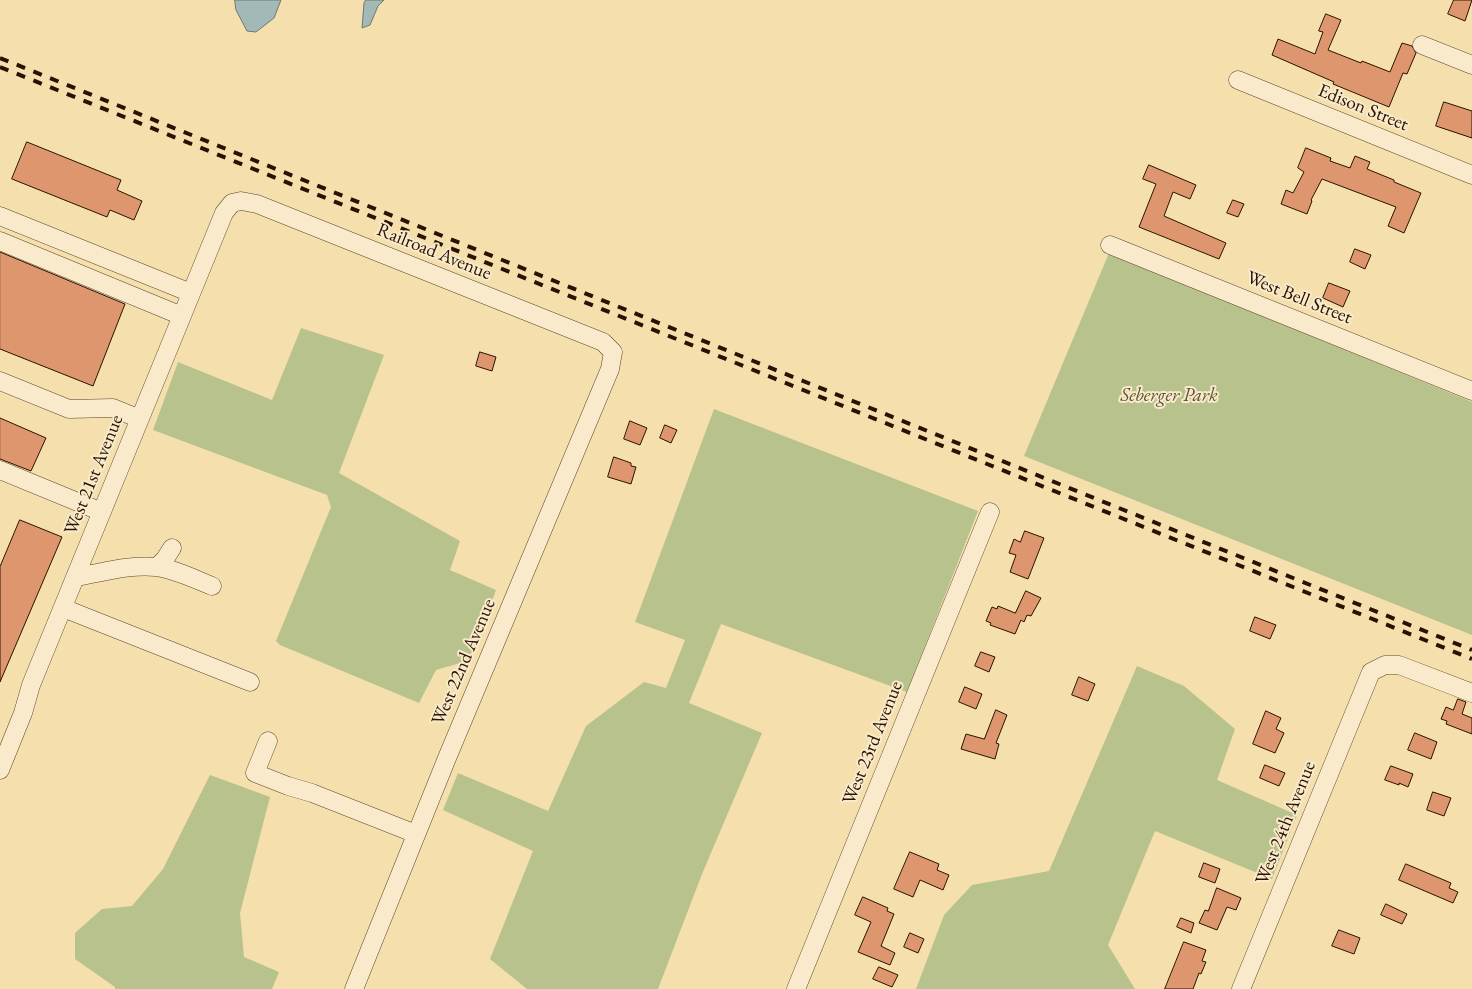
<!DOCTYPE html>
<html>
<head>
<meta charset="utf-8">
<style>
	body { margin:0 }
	canvas { display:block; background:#f4dfad }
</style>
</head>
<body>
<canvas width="1472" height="989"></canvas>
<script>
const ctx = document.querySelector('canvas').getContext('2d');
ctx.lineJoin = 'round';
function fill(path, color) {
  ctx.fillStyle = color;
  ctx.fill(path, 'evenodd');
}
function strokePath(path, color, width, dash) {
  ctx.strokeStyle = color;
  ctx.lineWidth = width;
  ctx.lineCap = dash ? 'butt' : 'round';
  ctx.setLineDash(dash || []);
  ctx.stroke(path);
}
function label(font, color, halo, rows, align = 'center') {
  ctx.font = font + ' "EB Garamond",serif';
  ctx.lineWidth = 4;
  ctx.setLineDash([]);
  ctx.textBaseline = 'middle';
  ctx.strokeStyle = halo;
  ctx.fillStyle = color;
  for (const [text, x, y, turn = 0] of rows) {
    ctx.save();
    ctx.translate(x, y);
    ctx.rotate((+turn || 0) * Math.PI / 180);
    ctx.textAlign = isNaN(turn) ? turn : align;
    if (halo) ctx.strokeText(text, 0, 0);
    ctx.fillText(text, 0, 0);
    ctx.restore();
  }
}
const green = new Path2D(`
	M 1109,253 L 1472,402 L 1472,635 L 1024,456 Z
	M 301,328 L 384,355 L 339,473 L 460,541 L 450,570 L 496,590 L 470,660 L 436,670 L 419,703 L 280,645 L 276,641 L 331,507 L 327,495 L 153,430 L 178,362 L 272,400 Z
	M 714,409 L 978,511 L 907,692 L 721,624 L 689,703 L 762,733 L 702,874 L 658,989 L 527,989 L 490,959 L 533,851 L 443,810 L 458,773 L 548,811 L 586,726 L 644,682 L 666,688 L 685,640 L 635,622 Z
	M 1137,666 L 1184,686 L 1235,729 L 1217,780 L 1297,815 L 1272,879 L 1155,831 L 1108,945 L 1135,989 L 916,989 L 944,915 L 972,885 L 1049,871 Z
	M 210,775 L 270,797 L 240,913 L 244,957 L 279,972 L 272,989 L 115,989 L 115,987 L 75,959 L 75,933 L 102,909 L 132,906 L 163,869 Z`);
const water = new Path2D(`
	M 235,0 L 281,0 L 274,18 L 256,32 L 247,31 L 236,10 Z
	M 366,0 L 384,0 L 378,6 L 370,25 L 362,28 L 364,3 Z`);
const building = new Path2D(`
	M 1454,0 L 1472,0 L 1465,21 L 1448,14 Z
	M 1326,14 L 1341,20 L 1328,50 L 1361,63 L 1362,61 L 1390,72 L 1402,43 L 1412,46 L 1416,53 L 1407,74 L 1403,73 L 1389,107 L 1333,84 L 1334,82 L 1272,55 L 1278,39 L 1315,54 L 1323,32 L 1319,31 Z
	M 1444,102 L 1472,111 L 1472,138 L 1436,126 Z
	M 27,142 L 121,180 L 117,190 L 142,201 L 134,220 L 110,210 L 107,217 L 12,179 Z
	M 1306,148 L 1331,158 L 1330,161 L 1350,168 L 1355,156 L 1370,162 L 1367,169 L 1394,180 L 1394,182 L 1421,193 L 1404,233 L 1388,226 L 1396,207 L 1322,179 L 1311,200 L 1312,201 L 1307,214 L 1281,204 L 1286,190 L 1293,193 L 1304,172 L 1298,168 Z
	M 1149,165 L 1196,185 L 1190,199 L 1173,192 L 1164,216 L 1226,243 L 1219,259 L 1139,227 L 1156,184 L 1143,179 Z
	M 1233,200 L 1244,204 L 1238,217 L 1227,213 Z
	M 1355,249 L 1371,255 L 1365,269 L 1350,262 Z
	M 0,252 L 125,304 L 93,386 L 0,349 Z
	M 1329,283 L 1350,291 L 1343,307 L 1323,298 Z
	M 480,352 L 496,357 L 492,371 L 476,366 Z
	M 0,418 L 46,438 L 31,471 L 0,459 Z
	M 630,421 L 647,428 L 640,445 L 624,439 Z
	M 665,425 L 677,430 L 671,443 L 660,438 Z
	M 614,457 L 631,463 L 631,466 L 636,467 L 631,484 L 608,477 Z
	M 20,520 L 62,537 L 0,682 L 0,567 Z
	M 1025,531 L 1044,538 L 1028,579 L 1010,572 L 1016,555 L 1009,553 L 1014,539 L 1020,542 Z
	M 1026,591 L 1041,598 L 1031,616 L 1027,615 L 1024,622 L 1021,620 L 1015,634 L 990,625 L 991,623 L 986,621 L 992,607 L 997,609 L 998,606 L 1015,613 Z
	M 1255,617 L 1276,625 L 1270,639 L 1250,631 Z
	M 981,652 L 995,657 L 989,672 L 975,666 Z
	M 1079,677 L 1095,684 L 1088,701 L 1072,695 Z
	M 965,687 L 982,694 L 976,709 L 959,702 Z
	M 1458,699 L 1466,702 L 1462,714 L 1472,718 L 1472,734 L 1446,724 L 1447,721 L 1441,719 L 1446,707 L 1453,710 Z
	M 996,710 L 1007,715 L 996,743 L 999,744 L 995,759 L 961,749 L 966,734 L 984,739 Z
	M 1266,711 L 1281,718 L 1276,729 L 1284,733 L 1275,753 L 1253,744 Z
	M 1415,733 L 1437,742 L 1431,759 L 1408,750 Z
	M 1265,765 L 1285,773 L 1279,786 L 1260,778 Z
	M 1391,766 L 1413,774 L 1408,787 L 1399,783 L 1399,785 L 1385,780 Z
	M 1433,792 L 1451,798 L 1444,816 L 1427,810 Z
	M 910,852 L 939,864 L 937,870 L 949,875 L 943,890 L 920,880 L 913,897 L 894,889 Z
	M 1204,863 L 1220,869 L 1215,883 L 1199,877 Z
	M 1406,864 L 1451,883 L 1449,888 L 1458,892 L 1453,903 L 1399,880 Z
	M 1217,888 L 1241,898 L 1236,910 L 1227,907 L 1217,930 L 1199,923 L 1205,910 L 1208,911 Z
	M 863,897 L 888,908 L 887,911 L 894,914 L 881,946 L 895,953 L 890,965 L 858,952 L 871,922 L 855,915 Z
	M 1386,904 L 1407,914 L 1402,924 L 1381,915 Z
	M 1181,918 L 1194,923 L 1191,933 L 1177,927 Z
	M 1339,930 L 1360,938 L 1354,954 L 1332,946 Z
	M 910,933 L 924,939 L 918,953 L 904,947 Z
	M 1184,942 L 1206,950 L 1202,961 L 1206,962 L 1201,974 L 1199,973 L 1193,989 L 1165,989 Z
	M 879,967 L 898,975 L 892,987 L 873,979 Z`);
const minor = new Path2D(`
	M 1422,45 L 1472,65
	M 1238,80 L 1472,175
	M 0,216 L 191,293
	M 0,241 L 182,316
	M 1110,245 L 1472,391
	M 0,381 L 69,409 L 113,408 L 140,419
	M 0,470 L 102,512
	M 157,567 L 165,559 L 172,548
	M 76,577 C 101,573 130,564 156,567 C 175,569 194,579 212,586
	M 63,608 L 250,682
	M 268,741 L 255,773 L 288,786 L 312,793 L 416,834
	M 0,770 L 23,713 L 31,685 L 224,213 L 232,203 L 241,201 L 257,204 L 603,342 L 613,352 L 610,369 L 447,758 L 354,989
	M 796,989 L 990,512
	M 1241,989 L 1371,672 L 1385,665 L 1399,665 L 1472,693`);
const rail = new Path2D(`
	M 0,58 L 1472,650
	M 0,67 L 1472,659`);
const streetNames = [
	["Edison Street",1363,108,22],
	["Railroad Avenue",434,252,22],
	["West Bell Street",1299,298,22],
	["West 21st Avenue",94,475,-68],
	["West 22nd Avenue",464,662,-67],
	["West 23rd Avenue",873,743,-68],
	["West 24th Avenue",1286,823,-68]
];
const parkNames = [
	["Seberger Park",1169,396]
];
fill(green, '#b8c28d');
fill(water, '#a2b9b7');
strokePath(water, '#72776e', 1);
fill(building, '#de966f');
strokePath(building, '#291300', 1);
strokePath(minor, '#5c462b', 19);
strokePath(minor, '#f8eaca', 18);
strokePath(rail, '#291300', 4, [9, 9]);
label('19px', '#291300', '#f8eaca', streetNames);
label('italic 19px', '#5b5031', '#f8eaca', parkNames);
</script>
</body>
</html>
